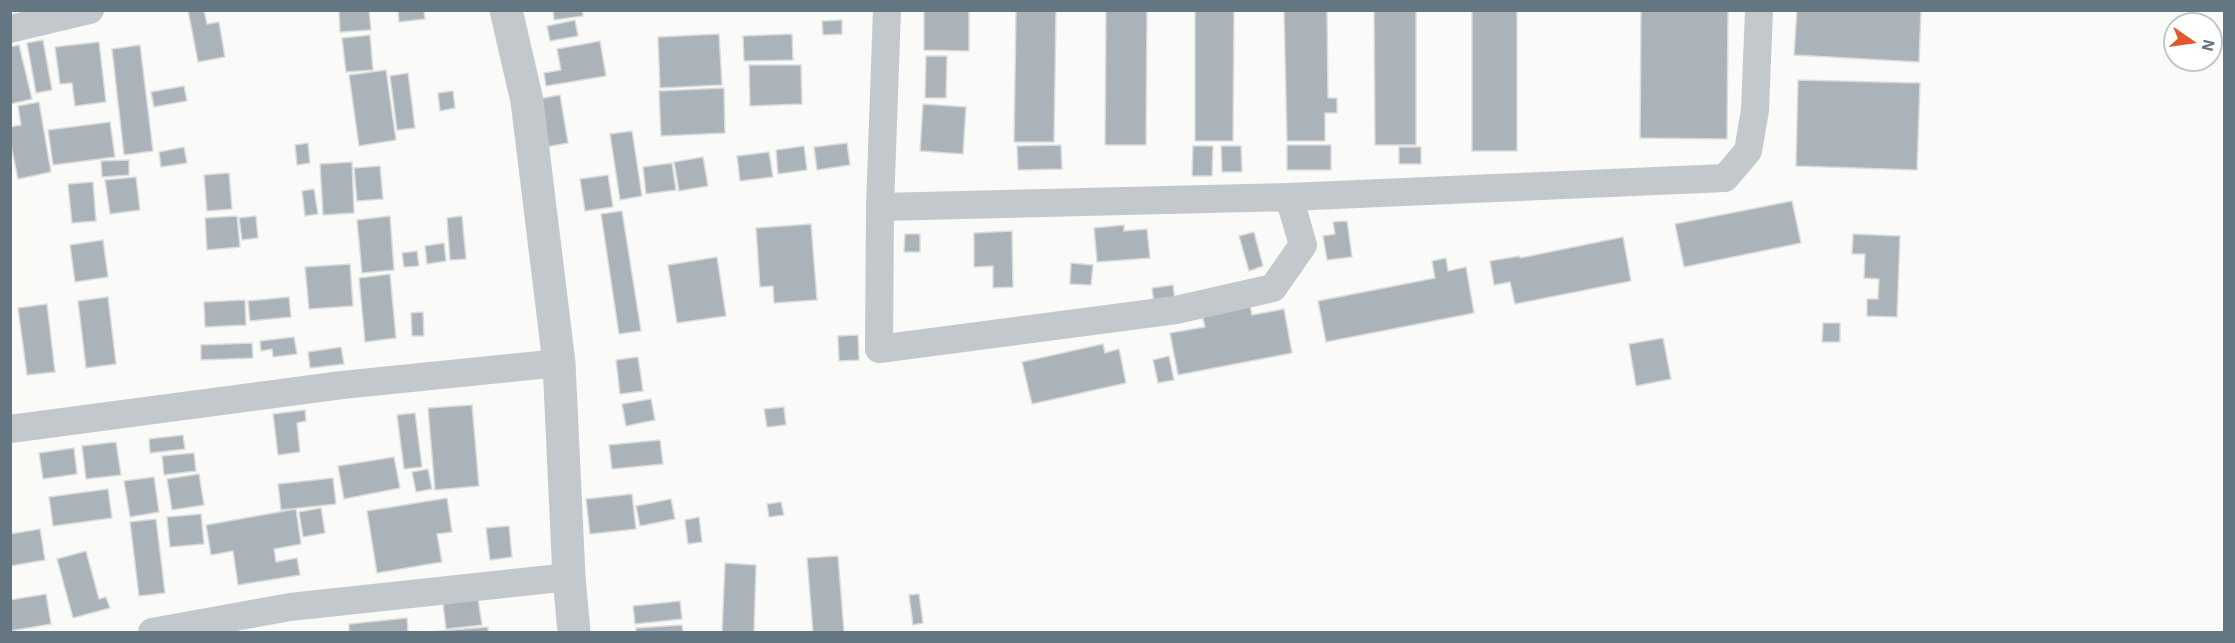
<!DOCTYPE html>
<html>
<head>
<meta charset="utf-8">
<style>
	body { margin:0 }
	#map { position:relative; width:2235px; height:643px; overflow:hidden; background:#fafaf8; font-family:"IBM Plex Sans",sans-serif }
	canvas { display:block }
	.frame { position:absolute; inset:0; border:12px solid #657683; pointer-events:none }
	.north { position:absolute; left:2163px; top:12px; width:60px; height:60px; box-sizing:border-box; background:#fff; border:2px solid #c1c8cd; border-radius:50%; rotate:103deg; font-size:16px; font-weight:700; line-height:24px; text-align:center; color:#657683 }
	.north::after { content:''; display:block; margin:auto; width:21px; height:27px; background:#e4572e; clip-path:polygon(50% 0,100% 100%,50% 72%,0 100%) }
</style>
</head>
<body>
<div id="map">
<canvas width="2235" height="643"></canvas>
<div class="frame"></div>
<div class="north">N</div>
</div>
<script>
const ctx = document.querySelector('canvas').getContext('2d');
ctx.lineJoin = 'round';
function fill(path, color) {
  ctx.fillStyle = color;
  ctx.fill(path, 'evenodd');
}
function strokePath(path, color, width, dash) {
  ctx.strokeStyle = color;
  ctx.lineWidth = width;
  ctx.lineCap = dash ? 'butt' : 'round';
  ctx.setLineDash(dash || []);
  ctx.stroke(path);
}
const building = new Path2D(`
	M 188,10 L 204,10 L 207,24 L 219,22 L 225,57 L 198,62 Z
	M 339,10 L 369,10 L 371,30 L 340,32 Z
	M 398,10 L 424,10 L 425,19 L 399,22 Z
	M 553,10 L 582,10 L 583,16 L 554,20 Z
	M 924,10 L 969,10 L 969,51 L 924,50 Z
	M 1016,10 L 1056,10 L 1054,142 L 1014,142 Z
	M 1106,10 L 1147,10 L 1146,145 L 1105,145 Z
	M 1195,10 L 1234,10 L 1233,141 L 1195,141 Z
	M 1284,10 L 1327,10 L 1328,98 L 1337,98 L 1337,113 L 1325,113 L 1325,141 L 1287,141 Z
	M 1374,10 L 1416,10 L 1416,145 L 1375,145 Z
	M 1472,10 L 1517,10 L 1517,151 L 1472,151 Z
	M 1641,10 L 1728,10 L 1727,139 L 1640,138 Z
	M 1797,10 L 1921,10 L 1919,62 L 1794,55 Z
	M 575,20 L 578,36 L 550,41 L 547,26 Z
	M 842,20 L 842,34 L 823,35 L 822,21 Z
	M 719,34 L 722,85 L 660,88 L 658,37 Z
	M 792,34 L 793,60 L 744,61 L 743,36 Z
	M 370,35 L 373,70 L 346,72 L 342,38 Z
	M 43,40 L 52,90 L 36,93 L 27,43 Z
	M 600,41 L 606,76 L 546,86 L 544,73 L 561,70 L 557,49 Z
	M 99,42 L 106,102 L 75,106 L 72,83 L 60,84 L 55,47 Z
	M 19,45 L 32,99 L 10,104 L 10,47 Z
	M 140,45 L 153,151 L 124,155 L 112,49 Z
	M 926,56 L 947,56 L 946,98 L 925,98 Z
	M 749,65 L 801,65 L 802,104 L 750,106 Z
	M 386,70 L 396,140 L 359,146 L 349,75 Z
	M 408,73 L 415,128 L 397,130 L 390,76 Z
	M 1798,80 L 1920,83 L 1917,170 L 1796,166 Z
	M 184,86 L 187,101 L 154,107 L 151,92 Z
	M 724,88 L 725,133 L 661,136 L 659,91 Z
	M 453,91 L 455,108 L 440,111 L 438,93 Z
	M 560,95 L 568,143 L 546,147 L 538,99 Z
	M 39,102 L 51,172 L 18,179 L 10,140 L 10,127 L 21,125 L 18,106 Z
	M 923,104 L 966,107 L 963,154 L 920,151 Z
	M 110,122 L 115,157 L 53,165 L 48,130 Z
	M 632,131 L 642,196 L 620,200 L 610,134 Z
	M 308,143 L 310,163 L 297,165 L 295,145 Z
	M 847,143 L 850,165 L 817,170 L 814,147 Z
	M 1061,145 L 1062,169 L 1018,170 L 1017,146 Z
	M 1287,145 L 1331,145 L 1331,170 L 1287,170 Z
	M 804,146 L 807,170 L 778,174 L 776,150 Z
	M 1193,146 L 1213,146 L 1212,176 L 1192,176 Z
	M 1221,146 L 1241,146 L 1242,172 L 1222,172 Z
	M 184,147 L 187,163 L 161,167 L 159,152 Z
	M 1399,147 L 1421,147 L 1421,164 L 1399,164 Z
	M 769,152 L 773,177 L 740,181 L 737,156 Z
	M 703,157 L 708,186 L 679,191 L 674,162 Z
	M 129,160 L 129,175 L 102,177 L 101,161 Z
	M 352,162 L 354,213 L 323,215 L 320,164 Z
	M 672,163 L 676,190 L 646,194 L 643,167 Z
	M 380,166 L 383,199 L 357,201 L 354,168 Z
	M 229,173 L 232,209 L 207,211 L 204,175 Z
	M 608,175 L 613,207 L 585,211 L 580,179 Z
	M 136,177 L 140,210 L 110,214 L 105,180 Z
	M 93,182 L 96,221 L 72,223 L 68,184 Z
	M 314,189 L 318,214 L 305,216 L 302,191 Z
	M 1792,201 L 1801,243 L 1684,267 L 1675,224 Z
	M 622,211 L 641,331 L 619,334 L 601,214 Z
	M 237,216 L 240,247 L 207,250 L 205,218 Z
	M 256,216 L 258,238 L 242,240 L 239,218 Z
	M 390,216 L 394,270 L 362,273 L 357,220 Z
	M 462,216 L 466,259 L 450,260 L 447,218 Z
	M 1347,221 L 1352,257 L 1327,260 L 1323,236 L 1335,234 L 1333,222 Z
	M 811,224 L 817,300 L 774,303 L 773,286 L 760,287 L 756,228 Z
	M 1124,225 L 1124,231 L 1147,229 L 1150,258 L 1097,262 L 1094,228 Z
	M 1012,231 L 1013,287 L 993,288 L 993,266 L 974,267 L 974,233 Z
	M 1254,232 L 1263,266 L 1249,271 L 1239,236 Z
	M 905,234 L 920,234 L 920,252 L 904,252 Z
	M 1853,234 L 1900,236 L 1897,317 L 1867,316 L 1867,299 L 1878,299 L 1879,279 L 1864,278 L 1865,254 L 1852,254 Z
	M 1623,237 L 1631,281 L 1515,304 L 1510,282 L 1494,285 L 1490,261 L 1520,256 L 1520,258 Z
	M 103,240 L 108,277 L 75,282 L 70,245 Z
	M 444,243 L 446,261 L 427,264 L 425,246 Z
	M 417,251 L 419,266 L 404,267 L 402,253 Z
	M 717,257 L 726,316 L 677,323 L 668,265 Z
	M 1446,258 L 1448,271 L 1466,267 L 1474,313 L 1326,342 L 1318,301 L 1435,278 L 1432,261 Z
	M 1071,263 L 1093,265 L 1091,285 L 1070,284 Z
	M 350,264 L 353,306 L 309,309 L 305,267 Z
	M 390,274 L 396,338 L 365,342 L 359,278 Z
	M 1173,285 L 1175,301 L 1154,304 L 1152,288 Z
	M 108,297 L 116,364 L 86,368 L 78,301 Z
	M 289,297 L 291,317 L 250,321 L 248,301 Z
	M 245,300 L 246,325 L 205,327 L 204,302 Z
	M 1249,301 L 1252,315 L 1284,309 L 1292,353 L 1178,375 L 1170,333 L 1205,327 L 1201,310 Z
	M 47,304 L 55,372 L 27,375 L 18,308 Z
	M 423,312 L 424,336 L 412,336 L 411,313 Z
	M 1823,323 L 1840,323 L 1840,342 L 1822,342 Z
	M 858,335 L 859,360 L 839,361 L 838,336 Z
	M 294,337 L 297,354 L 273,357 L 272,349 L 261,351 L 260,341 Z
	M 1663,338 L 1671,379 L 1636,386 L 1629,344 Z
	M 252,343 L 253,358 L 201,360 L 201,345 Z
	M 1103,344 L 1105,353 L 1119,349 L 1126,383 L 1032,404 L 1022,362 Z
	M 341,347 L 344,364 L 310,368 L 308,352 Z
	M 1169,356 L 1174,380 L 1158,383 L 1153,360 Z
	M 638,357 L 643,391 L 620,394 L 616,360 Z
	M 651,399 L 655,420 L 626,426 L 622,404 Z
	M 472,405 L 479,486 L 435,490 L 428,408 Z
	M 784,407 L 786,425 L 767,427 L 764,409 Z
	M 305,410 L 306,421 L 297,423 L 300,452 L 278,455 L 273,414 Z
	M 415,413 L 422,467 L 404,469 L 397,415 Z
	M 183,435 L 185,449 L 150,453 L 149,439 Z
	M 660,440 L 663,464 L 612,469 L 609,445 Z
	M 116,442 L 121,475 L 86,479 L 82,446 Z
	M 74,448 L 77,474 L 43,479 L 39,453 Z
	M 194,453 L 196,471 L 164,475 L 162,456 Z
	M 394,457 L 400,488 L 344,499 L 338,466 Z
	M 428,469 L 432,489 L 416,492 L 412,472 Z
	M 199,474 L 204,505 L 172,510 L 167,479 Z
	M 154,477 L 159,512 L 130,517 L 124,481 Z
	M 333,478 L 336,504 L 281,510 L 278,484 Z
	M 108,489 L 112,518 L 53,526 L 49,497 Z
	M 632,494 L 636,529 L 590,534 L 586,499 Z
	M 447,498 L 452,532 L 437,534 L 442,562 L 377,573 L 367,511 Z
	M 671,499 L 675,519 L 640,526 L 636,506 Z
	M 781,502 L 784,515 L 769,517 L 767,504 Z
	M 321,508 L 325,533 L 303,537 L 299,512 Z
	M 296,509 L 301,544 L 274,549 L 276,562 L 297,558 L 300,575 L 238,585 L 233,551 L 211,555 L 206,525 Z
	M 201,514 L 204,544 L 170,547 L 167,517 Z
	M 699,517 L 702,542 L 688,544 L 685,520 Z
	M 156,519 L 165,593 L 139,596 L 130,522 Z
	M 509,526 L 512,557 L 490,560 L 486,528 Z
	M 40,529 L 45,560 L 10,566 L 10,534 Z
	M 86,551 L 99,599 L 106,597 L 110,608 L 73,618 L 57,559 Z
	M 838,556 L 844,632 L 813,632 L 807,558 Z
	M 725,563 L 756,565 L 754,632 L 722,632 Z
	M 46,594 L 51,624 L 10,631 L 10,600 Z
	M 919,594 L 923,623 L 913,625 L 909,595 Z
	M 478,599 L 482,625 L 446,629 L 443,603 Z
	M 680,601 L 682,619 L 635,624 L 633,606 Z
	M 407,618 L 408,632 L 349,632 L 349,624 Z
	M 682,625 L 683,632 L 636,632 L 636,628 Z
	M 488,627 L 488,632 L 427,632 Z`);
const minor = new Path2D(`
	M 887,10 L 880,207 L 879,349 L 1176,310 L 1273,288 L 1303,245 L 1289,197
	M 10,29 L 90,10
	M 880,207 L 1289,197 L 1725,178 L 1748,151 L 1755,110 L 1759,10
	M 10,429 L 342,385 L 559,363
	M 152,632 L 290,607 L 569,577`);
const tertiary = new Path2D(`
	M 506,10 L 527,101 L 559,363 L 569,577 L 574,632`);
fill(building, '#aab3b9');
strokePath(building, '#dcdcda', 1.5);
strokePath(minor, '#c3c8cc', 28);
strokePath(tertiary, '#c3c8cc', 33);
</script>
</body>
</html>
